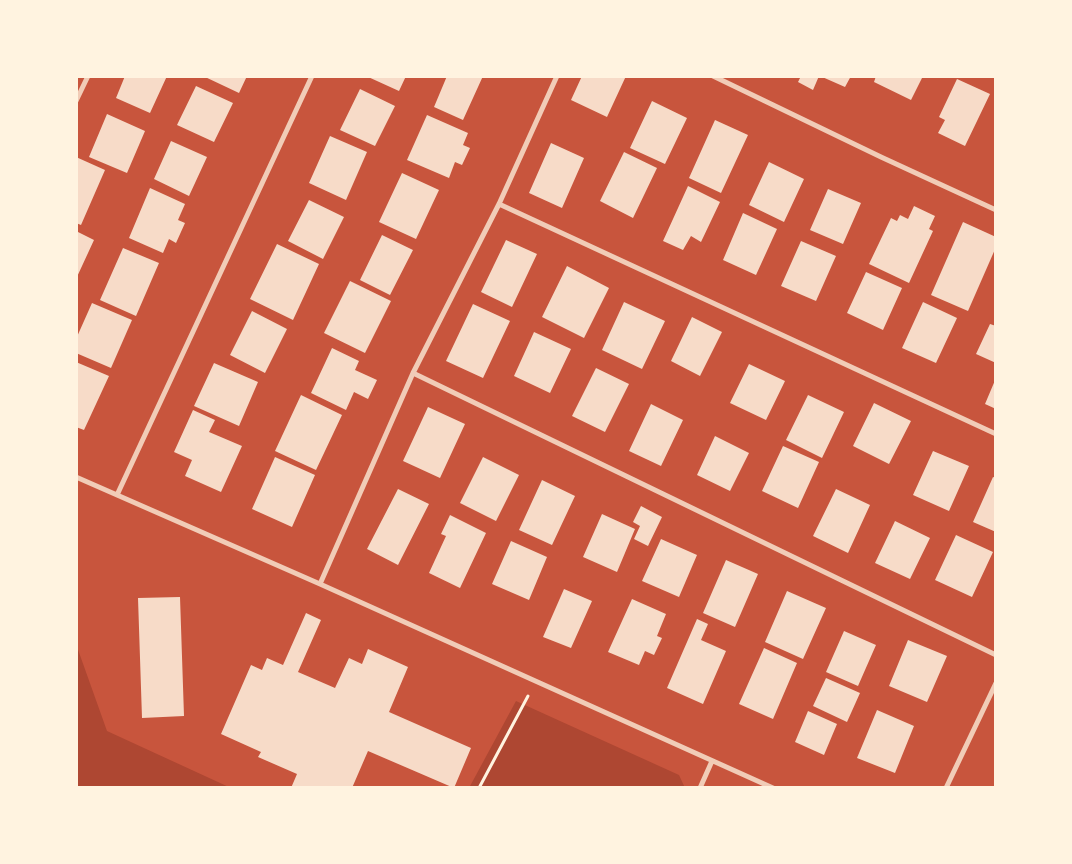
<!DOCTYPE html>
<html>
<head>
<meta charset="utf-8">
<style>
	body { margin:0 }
	#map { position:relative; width:1072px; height:864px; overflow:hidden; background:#c8553d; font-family:"Alegreya Sans",sans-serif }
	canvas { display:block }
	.frame { position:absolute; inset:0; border:78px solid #fff3e0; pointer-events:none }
</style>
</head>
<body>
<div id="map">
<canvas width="1072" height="864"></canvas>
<div class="frame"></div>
</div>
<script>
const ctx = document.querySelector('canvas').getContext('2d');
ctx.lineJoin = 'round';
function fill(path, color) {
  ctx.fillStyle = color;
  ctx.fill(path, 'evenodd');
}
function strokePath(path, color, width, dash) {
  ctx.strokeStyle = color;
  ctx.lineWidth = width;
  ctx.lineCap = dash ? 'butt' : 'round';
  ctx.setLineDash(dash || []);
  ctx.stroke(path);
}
const green = new Path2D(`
	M 76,644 L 107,731 L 231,788 L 76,788 Z
	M 516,701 L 679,775 L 685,788 L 469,788 Z`);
const building = new Path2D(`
	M 125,76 L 167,76 L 150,113 L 116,98 Z
	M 203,76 L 247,76 L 239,93 Z
	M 366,76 L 406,76 L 399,91 Z
	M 447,76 L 483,76 L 463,120 L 434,107 Z
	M 582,76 L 626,76 L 607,117 L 571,100 Z
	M 801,76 L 819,76 L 813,90 L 798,82 Z
	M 820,76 L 851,76 L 845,87 Z
	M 876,76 L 923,76 L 911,100 L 874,82 Z
	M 957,79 L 990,94 L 965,146 L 938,133 L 945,120 L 939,117 Z
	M 196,86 L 233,103 L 214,142 L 177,125 Z
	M 360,89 L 395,106 L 375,146 L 340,130 Z
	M 652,101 L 687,118 L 665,164 L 630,148 Z
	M 107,114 L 145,131 L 127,173 L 89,157 Z
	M 427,115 L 468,133 L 463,145 L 470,148 L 462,165 L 455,162 L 449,178 L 407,160 Z
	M 715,120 L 748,135 L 721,193 L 689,178 Z
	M 330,136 L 367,152 L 346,200 L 309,183 Z
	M 171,141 L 207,157 L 189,196 L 154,179 Z
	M 551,143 L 584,158 L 562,208 L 529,193 Z
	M 624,152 L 657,168 L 633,218 L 600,201 Z
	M 76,157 L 105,170 L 81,225 L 76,223 Z
	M 769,162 L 804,179 L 784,222 L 749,205 Z
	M 402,173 L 439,190 L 416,239 L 379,222 Z
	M 688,186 L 720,202 L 701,242 L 691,236 L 683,250 L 663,241 Z
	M 150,188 L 185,204 L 178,220 L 185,223 L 176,243 L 169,239 L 163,253 L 129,238 Z
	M 828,189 L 861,203 L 843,244 L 810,230 Z
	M 309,200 L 344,217 L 323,259 L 288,241 Z
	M 914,206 L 935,216 L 929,229 L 933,231 L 909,283 L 869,264 L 891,218 L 897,221 L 900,215 L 908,219 Z
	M 743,213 L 777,229 L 756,275 L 723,260 Z
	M 963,222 L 996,237 L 996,247 L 968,311 L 931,295 Z
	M 76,231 L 94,240 L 76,279 Z
	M 382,235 L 413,250 L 390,295 L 360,280 Z
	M 506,240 L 537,254 L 512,307 L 481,292 Z
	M 801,241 L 836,256 L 816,301 L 781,286 Z
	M 277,244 L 319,264 L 293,320 L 250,299 Z
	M 123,248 L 159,263 L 136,316 L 100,300 Z
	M 567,266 L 609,288 L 584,338 L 542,317 Z
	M 866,272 L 902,288 L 883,330 L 847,313 Z
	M 350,281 L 391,301 L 365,353 L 324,333 Z
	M 624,302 L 665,321 L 642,369 L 602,350 Z
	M 923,302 L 957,318 L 936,363 L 902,348 Z
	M 92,303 L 132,320 L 111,368 L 76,353 L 76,339 Z
	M 473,304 L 510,321 L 483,378 L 446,361 Z
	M 252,311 L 287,329 L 265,373 L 230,355 Z
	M 692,317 L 722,332 L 700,376 L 671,361 Z
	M 990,324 L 996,326 L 996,363 L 976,354 Z
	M 534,332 L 571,349 L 550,393 L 514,376 Z
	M 332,348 L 359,361 L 355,370 L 377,380 L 368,399 L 354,392 L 346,410 L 311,393 Z
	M 76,362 L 109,376 L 84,430 L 76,427 Z
	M 214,363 L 258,382 L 239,426 L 194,406 Z
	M 749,364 L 785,381 L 766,420 L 730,403 Z
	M 596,368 L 629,384 L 605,432 L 572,416 Z
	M 996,378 L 996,409 L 985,404 Z
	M 301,395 L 342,415 L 316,470 L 275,451 Z
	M 808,395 L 844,412 L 822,458 L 786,440 Z
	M 874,403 L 911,421 L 889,464 L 853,446 Z
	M 651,404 L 683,420 L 661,466 L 629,451 Z
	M 428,407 L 465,424 L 440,478 L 403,461 Z
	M 193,410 L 215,420 L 209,432 L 242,446 L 221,492 L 185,476 L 192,460 L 174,452 Z
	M 715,436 L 749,453 L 730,491 L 697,475 Z
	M 783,446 L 819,462 L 798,508 L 762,491 Z
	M 933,451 L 969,466 L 949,511 L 913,495 Z
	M 275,457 L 315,475 L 292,527 L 252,509 Z
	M 483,457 L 519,475 L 496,521 L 460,503 Z
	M 993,477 L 996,478 L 996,532 L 973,522 Z
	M 542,480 L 575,496 L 552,545 L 519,530 Z
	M 398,489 L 429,504 L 398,565 L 367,549 Z
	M 836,489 L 870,505 L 848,553 L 813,536 Z
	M 641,506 L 662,517 L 648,546 L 634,539 L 640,526 L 633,522 Z
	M 602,514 L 635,529 L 617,572 L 583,557 Z
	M 450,515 L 486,533 L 460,588 L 429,573 L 446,536 L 441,534 Z
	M 895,521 L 930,538 L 910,579 L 875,563 Z
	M 956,535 L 993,552 L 972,597 L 935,580 Z
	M 661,539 L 697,555 L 679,597 L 642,581 Z
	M 511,541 L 547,557 L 529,600 L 492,584 Z
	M 726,560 L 758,574 L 735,627 L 703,613 Z
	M 564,589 L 592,601 L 571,648 L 543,637 Z
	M 787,591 L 826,608 L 803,659 L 765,642 Z
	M 180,597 L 184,716 L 142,718 L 138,598 Z
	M 632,599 L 666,614 L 657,636 L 662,638 L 654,655 L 645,651 L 639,665 L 608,652 Z
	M 306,613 L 321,620 L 298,672 L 335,688 L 349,658 L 362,664 L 368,649 L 408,667 L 389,712 L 471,748 L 454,788 L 368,751 L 352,788 L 291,788 L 297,774 L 258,757 L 261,752 L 221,734 L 251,665 L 262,670 L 267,658 L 283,665 Z
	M 697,619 L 708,624 L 701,640 L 726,651 L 703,704 L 667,688 Z
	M 844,631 L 876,645 L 858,686 L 826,672 Z
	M 908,640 L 947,656 L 927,702 L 889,686 Z
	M 764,648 L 797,663 L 773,719 L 739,704 Z
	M 826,678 L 860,693 L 847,722 L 813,706 Z
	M 877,710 L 914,726 L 895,773 L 857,758 Z
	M 808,711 L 837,724 L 824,755 L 795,742 Z`);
const path = new Path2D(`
	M 479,788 L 528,696`);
const minor = new Path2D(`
	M 713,76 L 881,157 L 996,210
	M 76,101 L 88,76
	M 499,204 L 996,434
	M 413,373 L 996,655
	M 76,477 L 320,584 L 773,788
	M 117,495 L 312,76
	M 320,584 L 413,373 L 499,204 L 557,76
	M 700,788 L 712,761
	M 946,788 L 996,683`);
fill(green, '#ae4732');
fill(building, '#f7dbc8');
strokePath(path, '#fff3e0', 3);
strokePath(minor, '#f1ccb7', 5);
</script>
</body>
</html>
